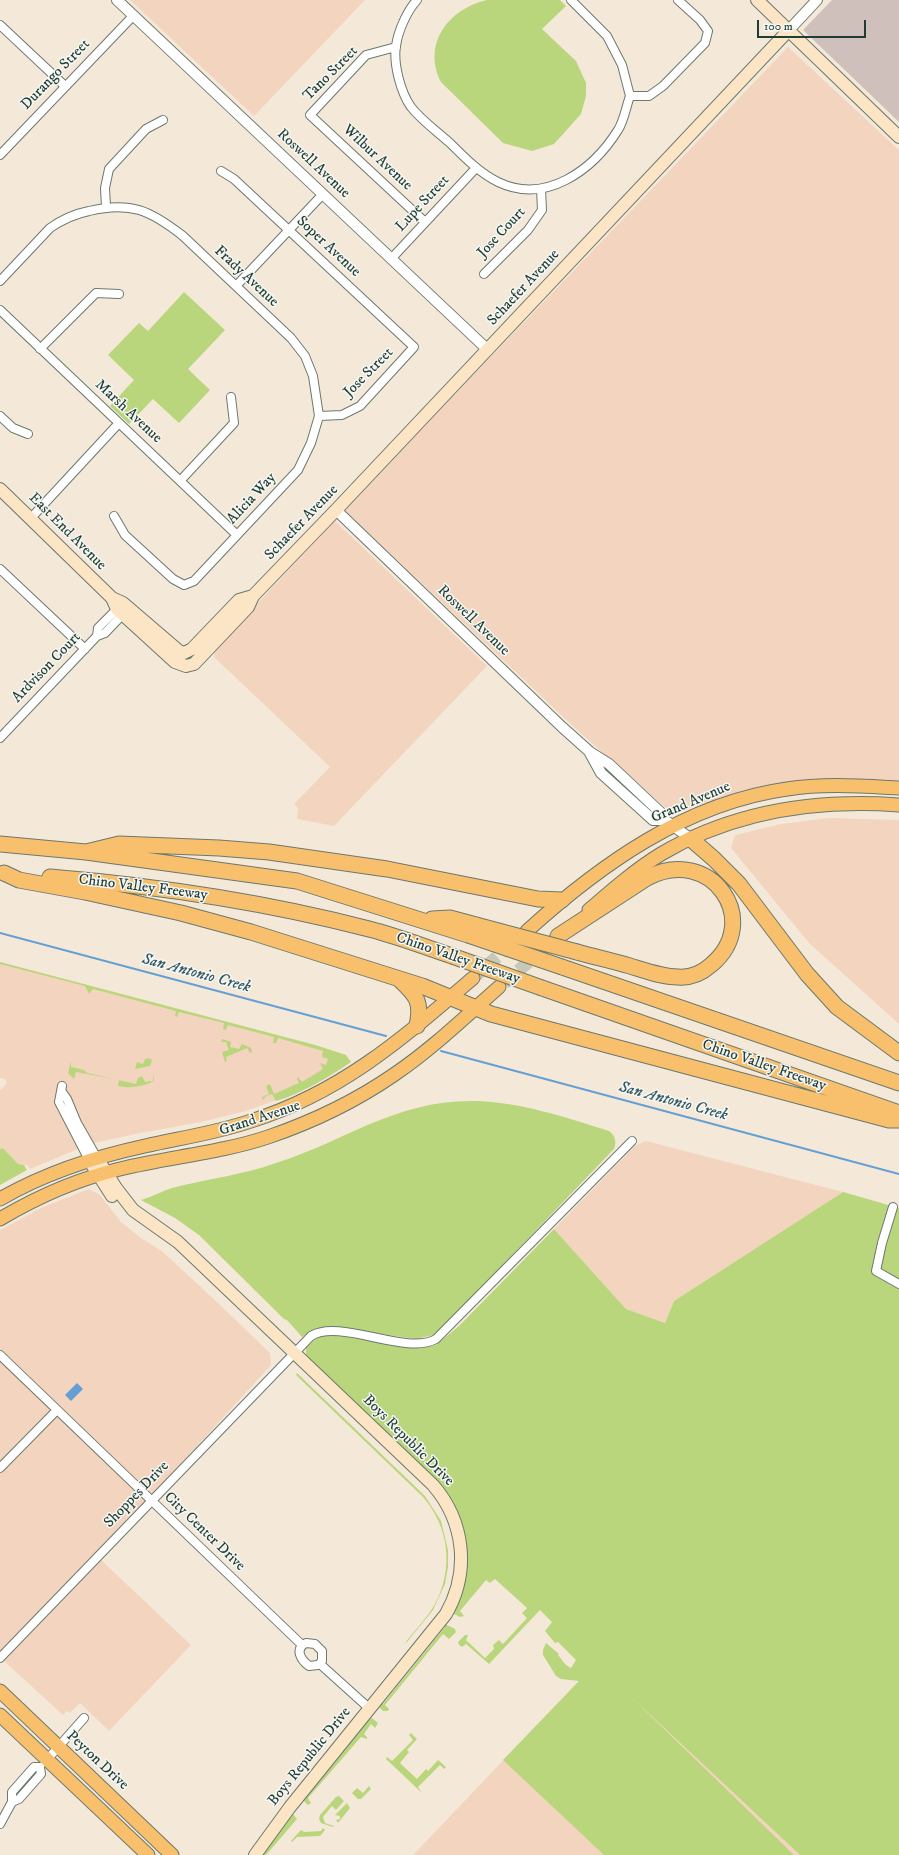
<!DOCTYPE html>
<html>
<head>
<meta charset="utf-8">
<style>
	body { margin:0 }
	#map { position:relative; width:899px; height:1855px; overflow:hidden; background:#f4e9d9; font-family:"IM FELL DW Pica",serif }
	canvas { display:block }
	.scale { position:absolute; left:757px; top:20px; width:109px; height:18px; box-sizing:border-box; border:2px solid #1f3d34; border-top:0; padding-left:5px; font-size:12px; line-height:14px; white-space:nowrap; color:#1f3d34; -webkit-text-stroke:3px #f6f6f2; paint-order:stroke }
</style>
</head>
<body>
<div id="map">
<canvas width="899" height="1855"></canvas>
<div class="scale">100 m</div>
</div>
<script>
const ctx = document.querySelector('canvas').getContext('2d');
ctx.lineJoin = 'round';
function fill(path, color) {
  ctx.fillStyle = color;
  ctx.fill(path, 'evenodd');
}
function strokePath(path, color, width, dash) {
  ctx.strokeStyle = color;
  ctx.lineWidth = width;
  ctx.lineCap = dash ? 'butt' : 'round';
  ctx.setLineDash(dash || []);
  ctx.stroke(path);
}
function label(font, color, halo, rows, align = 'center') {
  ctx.font = font + ' "IM FELL DW Pica",serif';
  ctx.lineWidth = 3;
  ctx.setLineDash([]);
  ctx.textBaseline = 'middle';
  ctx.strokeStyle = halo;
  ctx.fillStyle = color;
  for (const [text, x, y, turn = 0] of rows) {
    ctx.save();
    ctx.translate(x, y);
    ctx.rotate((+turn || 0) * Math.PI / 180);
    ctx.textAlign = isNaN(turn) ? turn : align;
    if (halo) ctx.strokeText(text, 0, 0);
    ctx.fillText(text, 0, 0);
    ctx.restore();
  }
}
const built = new Path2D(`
	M 130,0 L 365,0 L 254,116 Z
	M 788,47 L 899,150 L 899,780 L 822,779 L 772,784 L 740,791 L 676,813 L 668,810 L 576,729 L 344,510 Z
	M 335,521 L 487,666 L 334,826 L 297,819 L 298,808 L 294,804 L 330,767 L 214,657 L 216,647 Z
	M 829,818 L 899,820 L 899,1024 L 810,944 L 731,848 L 735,835 L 781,824 Z
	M 0,962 L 315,1045 L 346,1055 L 351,1062 L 329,1077 L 299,1092 L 246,1111 L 201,1122 L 135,1134 L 90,1144 L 30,1169 L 27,1165 L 18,1164 L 3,1148 L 0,1149 L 0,1090 L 7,1083 L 6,1080 L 0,1078 Z
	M 646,1141 L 843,1192 L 674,1301 L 665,1323 L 626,1309 L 554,1229 L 635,1146 Z
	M 89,1189 L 100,1195 L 121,1222 L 141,1238 L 163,1252 L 219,1304 L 270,1353 L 271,1365 L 105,1547 L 95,1555 L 77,1573 L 0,1653 L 0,1230 L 43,1207 Z
	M 101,1560 L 191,1645 L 109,1731 L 80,1703 L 70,1713 L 67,1711 L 63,1715 L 4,1661 Z
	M 596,1663 L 800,1855 L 413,1855 Z`);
const industrial = new Path2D(`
	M 832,0 L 899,0 L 899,122 L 803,30 Z`);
const green = new Path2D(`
	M 487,0 L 560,0 L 566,6 L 542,29 L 576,61 L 586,83 L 586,96 L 581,114 L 554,144 L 532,151 L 503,143 L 441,82 C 422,44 448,9 487,0 Z
	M 184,292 L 225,330 L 188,369 L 210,390 L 179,423 L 153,399 L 129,424 L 110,406 L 134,380 L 108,355 L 139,323 L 148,331 Z
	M 0,962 L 315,1045 L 346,1055 L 351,1062 C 328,1077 303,1093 276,1101 L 272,1094 L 266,1096 L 263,1100 L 262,1097 L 269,1094 L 266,1086 L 270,1084 L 274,1094 L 299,1083 L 297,1079 L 298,1077 L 302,1082 L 323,1069 L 320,1063 L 326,1065 L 328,1059 L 322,1057 L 323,1051 L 278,1038 L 276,1043 L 273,1043 L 274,1037 L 228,1025 L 226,1030 L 223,1029 L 224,1023 L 179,1012 L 177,1017 L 175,1016 L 176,1011 L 93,989 L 89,994 L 85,986 L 0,964 Z
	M 222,1039 L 231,1042 L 230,1047 L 239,1049 L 242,1044 L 251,1048 L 252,1052 L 250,1053 L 247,1048 L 226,1057 L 227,1061 L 225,1062 L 222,1052 L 229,1050 L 226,1042 L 221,1042 Z
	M 149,1058 L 152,1060 L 150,1066 L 135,1069 L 137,1062 L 143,1064 L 145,1059 Z
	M 71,1061 L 71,1067 L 84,1070 L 87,1073 L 136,1084 L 138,1078 L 142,1076 L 145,1082 L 153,1081 L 153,1074 L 154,1081 C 146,1086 128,1089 118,1086 L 119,1080 L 76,1072 L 74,1079 L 68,1073 Z
	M 474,1101 C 521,1102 564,1117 609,1131 C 615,1135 617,1142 614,1149 L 446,1324 L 433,1335 L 416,1339 L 328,1326 L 315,1329 L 302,1337 L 287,1320 L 284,1319 L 199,1235 L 175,1218 L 141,1200 C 152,1197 162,1191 172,1188 C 207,1179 242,1175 276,1163 C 346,1141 395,1100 474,1101 Z
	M 3,1148 L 18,1164 L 24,1165 L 27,1170 L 0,1185 L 0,1149 Z
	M 843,1192 L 899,1208 L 899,1855 L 800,1855 L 628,1694 L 794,1855 L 604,1855 L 503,1760 L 579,1681 L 561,1679 L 556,1676 L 543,1655 L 543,1650 L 546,1643 L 559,1654 L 558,1655 C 562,1659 564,1665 571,1668 L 576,1660 L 558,1642 L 555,1643 L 545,1631 L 552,1622 L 540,1610 L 489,1664 L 466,1644 L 462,1647 L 459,1645 L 458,1642 L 465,1635 L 468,1635 L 466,1640 L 485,1658 L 494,1649 L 493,1645 L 499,1640 L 503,1644 L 527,1618 L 522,1613 L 527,1608 L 495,1579 L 490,1583 L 486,1580 L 460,1611 L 464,1616 L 460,1617 L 454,1614 L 459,1519 L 306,1357 L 306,1348 L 318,1337 L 332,1335 L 420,1348 L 436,1345 L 459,1326 L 554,1229 L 626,1309 L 665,1323 L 674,1301 Z
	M 297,1373 L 425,1496 L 441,1521 L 448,1550 L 448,1567 L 445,1584 L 433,1610 L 407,1642 L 405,1643 C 415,1630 427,1618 435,1604 C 454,1568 449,1527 423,1497 L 296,1375 Z
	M 445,1624 L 455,1629 L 456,1632 L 449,1639 L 443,1634 L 385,1705 L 389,1709 L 388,1711 L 383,1711 L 379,1707 L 381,1703 L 383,1704 L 445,1627 L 444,1625 Z
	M 372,1718 L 378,1723 L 375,1728 L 371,1724 L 364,1734 L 367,1737 L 367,1739 L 361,1737 L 308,1798 L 311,1803 L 308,1805 L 303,1800 L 369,1719 Z
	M 411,1733 L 417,1739 L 407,1750 L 409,1752 L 400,1763 L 417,1779 L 426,1769 L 428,1771 L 438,1760 L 446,1767 L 444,1769 L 440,1765 L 418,1787 L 422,1793 L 386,1759 L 387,1757 L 392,1761 L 413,1740 L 409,1735 Z
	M 369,1786 L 371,1789 L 361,1799 L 358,1799 L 352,1793 L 357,1788 L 363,1793 Z
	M 339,1796 L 344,1801 L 336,1810 L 332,1806 L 323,1817 L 325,1823 L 334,1826 L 333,1827 L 321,1823 L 319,1819 L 320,1815 L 336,1797 Z
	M 347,1803 L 350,1808 L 338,1823 L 336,1820 L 340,1819 L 340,1816 L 335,1815 Z
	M 293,1814 L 297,1819 L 266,1855 L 261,1855 Z
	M 323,1828 L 325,1830 L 320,1836 L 297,1837 L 292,1842 L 291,1841 L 301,1830 L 304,1832 L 321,1831 Z`);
const water = new Path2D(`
	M 77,1383 L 83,1389 L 71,1401 L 65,1395 Z`);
const stream = new Path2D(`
	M 0,933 L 386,1036
	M 441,1051 L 899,1174`);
const primaryTunnel = new Path2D(`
	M 473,978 L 513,943
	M 504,983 L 554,940`);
const minor = new Path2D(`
	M 417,0 C 407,11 398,31 396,46 C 393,64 401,93 411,107 C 422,121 438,132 451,144 C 466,159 480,173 498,182 C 546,205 593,170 618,130 C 624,121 626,107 630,96
	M 571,0 L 607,36 L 622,65 L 630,96
	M 0,25 L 65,86
	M 396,47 L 366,55 L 310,115 L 425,222
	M 630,96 L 649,96 L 663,86 L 705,43 L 708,31 L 700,20 L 678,0
	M 0,155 L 133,16
	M 221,171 L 234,179 L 414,347 L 360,406 L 342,415 L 319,416
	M 106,207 L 105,188 L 109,169 L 146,129 L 163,120
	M 391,259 L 476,168
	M 484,274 L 528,230 L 542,210 L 541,189
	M 0,281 L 50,228 C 63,219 74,214 89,211 C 130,201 150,210 183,236 L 291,338 L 305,356 L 313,376 L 319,416 L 311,443 L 298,470 L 194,581 L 184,585 L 173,579 L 125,535 L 114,516
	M 236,286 L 323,194
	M 0,310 L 237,535
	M 40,349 L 96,293 L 119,294
	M 0,416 L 13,428 L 28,434
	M 180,481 L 234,423 L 231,397
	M 31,518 L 119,423
	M 0,569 L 85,649
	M 97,636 L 98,628 L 119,607
	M 0,738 L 97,636 L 105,633 L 126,611
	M 62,1086 L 59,1102 L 89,1160
	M 62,1092 L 67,1099 L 77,1123 L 97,1158
	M 893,1207 L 882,1243 L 876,1271 L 899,1284
	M 0,1355 L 302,1645
	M 0,1468 L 57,1410
	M 306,1643 L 315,1644 L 322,1651 L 322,1661 L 318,1665 L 309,1666 C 301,1660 294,1649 306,1643 Z
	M 0,1658 L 311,1336 C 340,1318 406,1356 436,1339 L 632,1141
	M 320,1664 L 370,1709
	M 45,1762 L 84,1718
	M 12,1802 L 19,1799 L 41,1774 L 40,1767
	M 0,1824 L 12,1802 L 12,1792 L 34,1767 L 40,1767`);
const tertiary = new Path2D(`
	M 117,0 L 488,350
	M 788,31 L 817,0
	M 336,510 L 562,727 L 590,752 L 609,764 L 660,812 L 665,820 L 691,839
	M 590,753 L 601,773 L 653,820 L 665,820`);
const secondary = new Path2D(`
	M 757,0 L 899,137
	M 0,489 L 112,598 L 117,609 L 175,662 L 186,666 L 194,664 L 248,607 L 253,596 L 336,510 L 788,31
	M 112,598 L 123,603 L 179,651 L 184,653 L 192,649 L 239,600 L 253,596
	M 97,1158 L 116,1188 L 133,1210 L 178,1242 L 433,1485 C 465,1522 470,1572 446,1614 L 290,1807 L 255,1855
	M 89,1160 L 112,1196`);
const primary = new Path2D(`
	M 589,910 C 612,890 635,870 661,854 C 734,811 816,799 899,805
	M 527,931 C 600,865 686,803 787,789 C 824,783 862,786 899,788
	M 0,1199 C 45,1173 94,1157 145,1146 C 180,1138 216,1133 251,1121 C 342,1092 402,1039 473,978
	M 0,1219 C 37,1197 78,1179 120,1169 C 169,1157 220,1153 268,1137 C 312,1122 356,1101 395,1074 C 432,1049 465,1017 499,987
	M 0,1691 L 172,1855
	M 0,1715 L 148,1855`);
const motorway = new Path2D(`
	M 691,839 L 714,859 L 739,884 L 807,974 L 837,1007 L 899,1053
	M 0,844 L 86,852 L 297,881 L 468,935
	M 86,852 L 119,844 L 219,848 L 269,852 L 387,869 L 538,899 L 562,900
	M 4,873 L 19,880 L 85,892 L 181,913 L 251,932 L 422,986 L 491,1014 L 889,1120 L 899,1120
	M 50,877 C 158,886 265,902 369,929 C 397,936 425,947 452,956
	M 432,919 L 450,918 L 476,925
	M 558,936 L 647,878 C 711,844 764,921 711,965 C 702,973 690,978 678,977 C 662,977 646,971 630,966 C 613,961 595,957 577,952
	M 562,967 L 899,1083
	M 400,980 C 417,996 422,1002 417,1026
	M 542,988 L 899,1113`);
const motorwayBridge = new Path2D(`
	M 476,925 L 577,952
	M 468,935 L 562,967
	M 452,956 L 542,988`);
const streetNames = [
	["Tano Street",331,74,-45],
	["Durango Street",56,75,-46],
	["Wilbur Avenue",377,158,43],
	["Roswell Avenue",313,164,43],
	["Lupe Street",423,204,-47],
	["Jose Court",502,233,-47],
	["Soper Avenue",328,247,43],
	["Frady Avenue",246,277,43],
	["Schaefer Avenue",524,288,-47],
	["Jose Street",369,373,-45],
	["Marsh Avenue",128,412,43],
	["Alicia Way",252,499,-47],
	["Schaefer Avenue",302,523,-46],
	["East End Avenue",67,532,45],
	["Roswell Avenue",473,621,44],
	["Ardvison Court",47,668,-46],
	["Grand Avenue",691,803,-23],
	["Chino Valley Freeway",143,888,7],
	["Chino Valley Freeway",458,959,19],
	["Chino Valley Freeway",764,1066,19],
	["Grand Avenue",260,1119,-18],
	["Boys Republic Drive",408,1441,45],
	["Shoppes Drive",137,1495,-46],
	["City Center Drive",204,1532,44],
	["Boys Republic Drive",310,1757,-51],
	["Peyton Drive",97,1761,43]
];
const waterNames = [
	["San Antonio Creek",196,974,15],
	["San Antonio Creek",673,1102,15]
];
fill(built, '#f3d4bf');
fill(industrial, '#cfc0bb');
fill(green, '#bad67c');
fill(water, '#639fd4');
strokePath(stream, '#639fd4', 2);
strokePath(primaryTunnel, '#c9c7b8', 13, [13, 6]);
strokePath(minor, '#6a796e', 10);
strokePath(tertiary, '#6a796e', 12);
strokePath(secondary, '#6a796e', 14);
strokePath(primary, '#6a796e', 15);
strokePath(motorway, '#6a796e', 17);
strokePath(minor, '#fff', 8);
strokePath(tertiary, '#fff', 10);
strokePath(secondary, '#fce5c4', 12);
strokePath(primary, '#f8bf6c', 13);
strokePath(motorway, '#f8bf6c', 15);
strokePath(motorwayBridge, '#6a796e', 17, []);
strokePath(motorwayBridge, '#f8bf6c', 15);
label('15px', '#1f3d34', '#f6f6f2', streetNames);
label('italic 16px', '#335a64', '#f6f6f2', waterNames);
</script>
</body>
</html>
